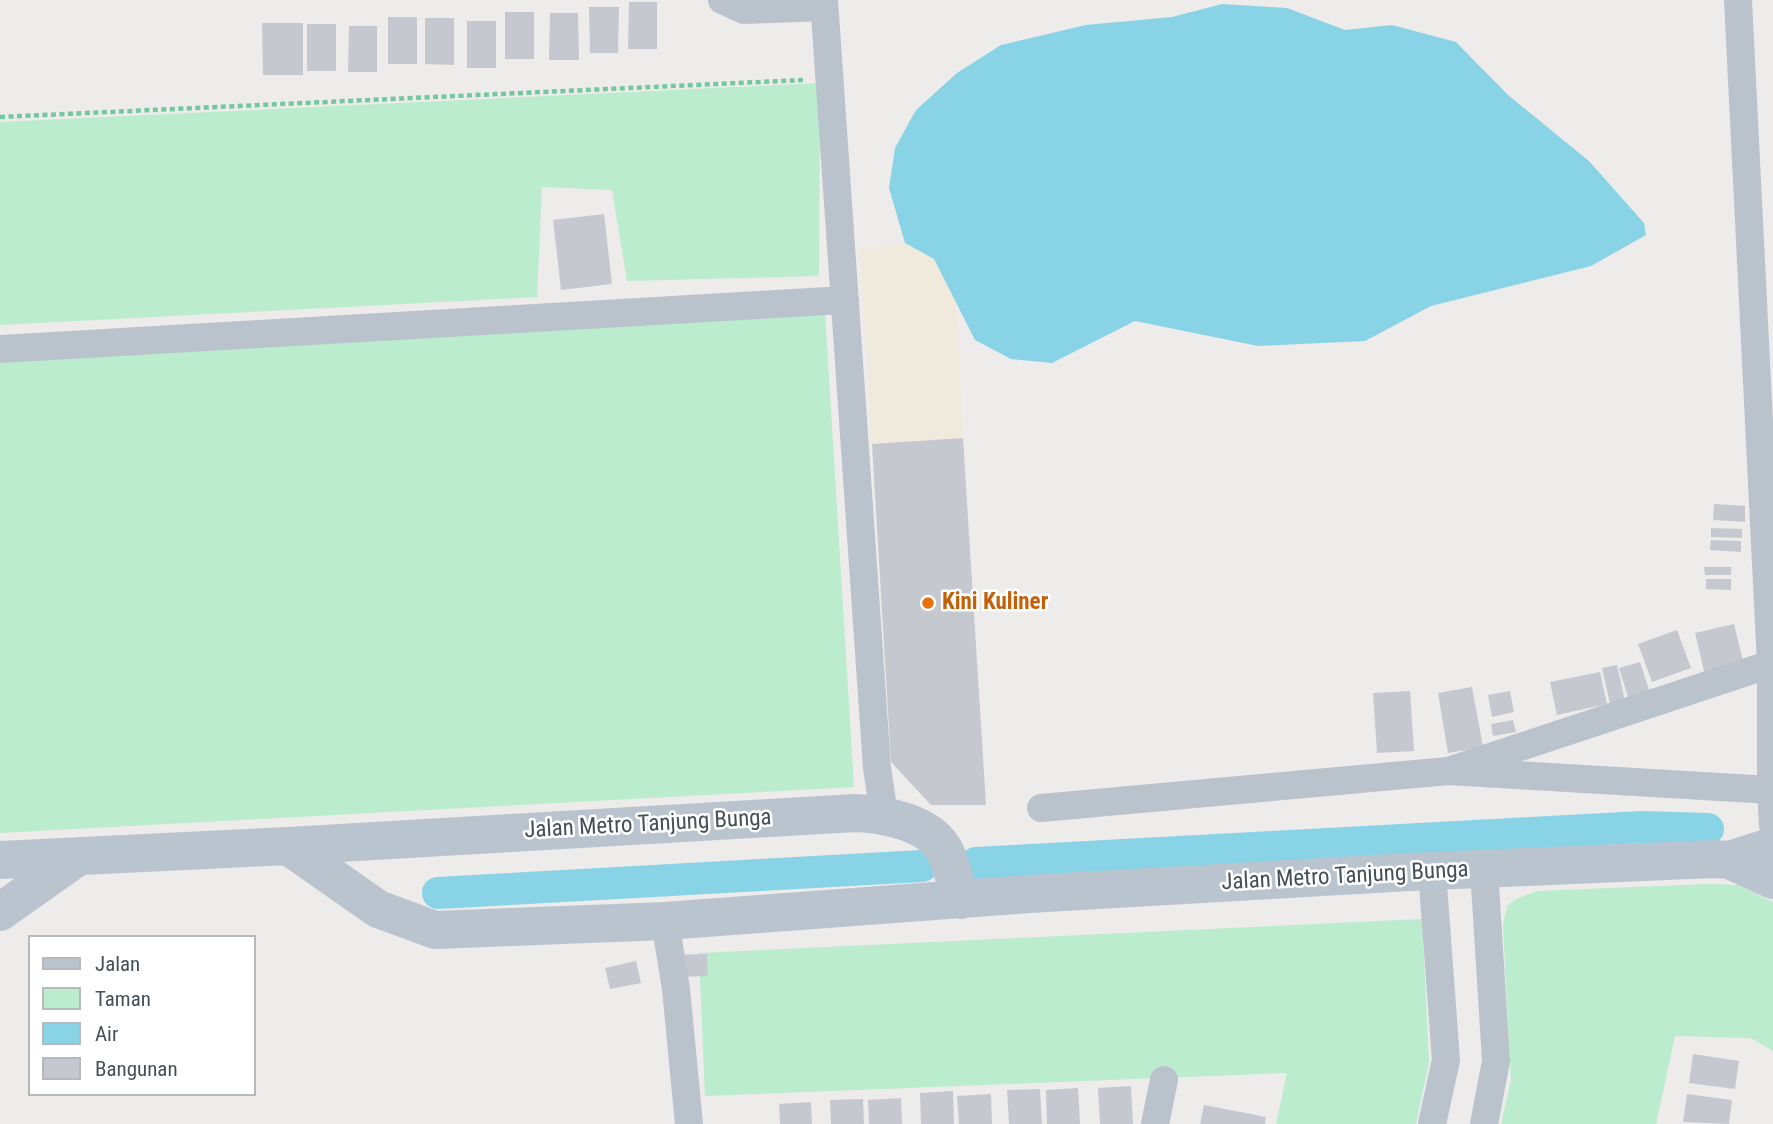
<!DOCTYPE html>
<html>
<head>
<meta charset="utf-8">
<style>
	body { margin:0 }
	#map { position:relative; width:1773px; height:1124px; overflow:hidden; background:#eeebeb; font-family:"Roboto Condensed",sans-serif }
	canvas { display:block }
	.legend { position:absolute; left:28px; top:935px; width:228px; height:161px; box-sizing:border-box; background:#fff; border:2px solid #b5b9bc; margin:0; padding:9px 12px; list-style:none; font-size:21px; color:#454f58 }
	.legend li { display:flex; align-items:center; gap:14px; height:35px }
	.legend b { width:35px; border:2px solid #b5b9bc }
</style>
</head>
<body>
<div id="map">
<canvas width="1773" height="1124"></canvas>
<ul class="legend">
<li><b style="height:9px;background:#bac4cf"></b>Jalan</li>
<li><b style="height:19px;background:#baeccd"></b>Taman</li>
<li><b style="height:19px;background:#89d3e7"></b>Air</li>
<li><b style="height:19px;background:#c5c8ce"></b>Bangunan</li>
</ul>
</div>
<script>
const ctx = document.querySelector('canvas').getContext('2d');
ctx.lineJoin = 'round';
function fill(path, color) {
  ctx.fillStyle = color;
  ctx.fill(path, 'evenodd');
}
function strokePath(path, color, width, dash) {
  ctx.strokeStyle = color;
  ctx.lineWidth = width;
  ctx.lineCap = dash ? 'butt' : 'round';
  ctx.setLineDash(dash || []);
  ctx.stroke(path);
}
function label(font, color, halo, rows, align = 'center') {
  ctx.font = font + ' "Roboto Condensed",sans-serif';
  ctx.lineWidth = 5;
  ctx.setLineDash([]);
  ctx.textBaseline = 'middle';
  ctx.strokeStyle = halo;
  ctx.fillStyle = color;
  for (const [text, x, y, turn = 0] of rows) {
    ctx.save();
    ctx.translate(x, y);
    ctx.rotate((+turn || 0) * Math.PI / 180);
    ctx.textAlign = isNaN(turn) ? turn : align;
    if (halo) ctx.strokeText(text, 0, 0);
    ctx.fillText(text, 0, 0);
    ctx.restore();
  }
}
const green = new Path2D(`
	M 820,83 L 819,276 L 627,281 L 612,190 L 542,187 L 537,297 L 0,325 L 0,122 Z
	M 825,312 L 854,787 L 0,833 L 0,359 Z
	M 1708,884 L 1738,885 L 1773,902 L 1773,1051 L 1751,1038 L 1675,1036 L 1656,1124 L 1501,1124 L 1511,1080 L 1503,925 L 1507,906 L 1516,899 L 1537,891 Z
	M 1422,919 L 1429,1062 L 1416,1124 L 1276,1124 L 1287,1073 L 705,1096 L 699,953 Z`);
const sand = new Path2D(`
	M 905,243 L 934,259 L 956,303 L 963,438 L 872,444 L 860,249 Z`);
const water = new Path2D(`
	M 1222,4 L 1287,8 L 1345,30 L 1392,25 L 1456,42 L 1508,95 L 1589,161 L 1644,223 L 1646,235 L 1591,266 L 1431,306 L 1365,341 L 1258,346 L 1135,321 L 1052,363 L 1011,359 L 975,340 L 934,259 L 905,243 L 889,188 L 895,148 L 916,110 L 957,73 L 1001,45 L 1086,25 L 1172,17 Z`);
const canal = new Path2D(`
	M 976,863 L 1642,827 L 1708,829
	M 438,893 L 922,866`);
const building = new Path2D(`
	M 629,2 L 657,2 L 657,49 L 628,49 Z
	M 589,7 L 619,7 L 618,53 L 590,53 Z
	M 505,12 L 534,12 L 534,59 L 505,59 Z
	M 550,13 L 578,13 L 579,60 L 549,60 Z
	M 388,17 L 417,17 L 417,64 L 388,64 Z
	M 425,18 L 454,18 L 454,65 L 425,64 Z
	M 467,21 L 496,21 L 496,68 L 467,68 Z
	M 262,23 L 303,23 L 303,75 L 263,75 Z
	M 307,24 L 336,24 L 336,71 L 307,71 Z
	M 349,26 L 377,26 L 377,72 L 348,72 Z
	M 604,214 L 612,284 L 561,290 L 553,220 Z
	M 963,438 L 986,805 L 931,805 L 891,762 L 872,444 Z
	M 1714,504 L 1745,506 L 1745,522 L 1713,520 Z
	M 1711,528 L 1742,529 L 1742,538 L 1711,537 Z
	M 1711,540 L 1741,541 L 1741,552 L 1710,550 Z
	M 1704,567 L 1731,567 L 1731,575 L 1705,575 Z
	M 1706,579 L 1731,579 L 1731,590 L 1706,589 Z
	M 1734,624 L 1744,665 L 1705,675 L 1695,633 Z
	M 1677,630 L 1691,668 L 1652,682 L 1638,644 Z
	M 1640,662 L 1650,693 L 1629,700 L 1619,668 Z
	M 1617,665 L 1625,701 L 1610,704 L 1602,668 Z
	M 1600,672 L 1607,704 L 1557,715 L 1550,682 Z
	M 1472,687 L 1483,747 L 1448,753 L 1438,693 Z
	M 1410,691 L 1414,751 L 1377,753 L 1373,693 Z
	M 1510,691 L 1514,712 L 1492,717 L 1488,695 Z
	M 1513,720 L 1516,732 L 1493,736 L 1491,724 Z
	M 707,954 L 708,976 L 677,977 L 677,955 Z
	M 636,961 L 641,983 L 610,989 L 605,968 Z
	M 1693,1054 L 1739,1061 L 1735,1089 L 1689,1083 Z
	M 1131,1086 L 1133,1124 L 1100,1124 L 1098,1088 Z
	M 1078,1088 L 1080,1124 L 1047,1124 L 1046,1090 Z
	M 1040,1089 L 1042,1124 L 1009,1124 L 1007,1090 Z
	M 953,1091 L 954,1124 L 921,1124 L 920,1093 Z
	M 991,1094 L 992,1124 L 959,1124 L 957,1096 Z
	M 1687,1094 L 1732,1100 L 1729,1124 L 1683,1122 Z
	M 901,1098 L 902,1124 L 869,1124 L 868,1100 Z
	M 863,1099 L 864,1124 L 831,1124 L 830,1100 Z
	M 811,1102 L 812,1124 L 780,1124 L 779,1104 Z
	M 1204,1105 L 1266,1117 L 1265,1124 L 1200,1124 Z`);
const path = new Path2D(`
	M 0,117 L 803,80`);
const minor = new Path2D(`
	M 722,0 L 744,10 L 824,7
	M 824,0 L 877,768 L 884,814
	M 0,349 L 845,300
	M 1448,771 L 1771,664 L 1738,0
	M 1771,790 L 1771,664
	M 1041,808 L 1448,771 L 1771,790 L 1773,825
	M 1432,871 L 1446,1060 L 1432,1124
	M 665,921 L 676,989 L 689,1124
	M 1155,1124 L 1164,1080
	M 1484,1124 L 1496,1061 L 1484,869`);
const secondary = new Path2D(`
	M 288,846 L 378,909 L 435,930 L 665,921 L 1029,894 L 1409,872 L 1714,859 L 1729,860 L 1773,880
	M 0,860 L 288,846 L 855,813 C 883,814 927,822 943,848 C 952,862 955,884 961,900
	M 1729,860 L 1773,846
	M 0,912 L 79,856`);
const markers = [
	[928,603,7,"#e8710a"]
];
const foodNames = [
	["Kini Kuliner",942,603]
];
const streetNames = [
	["Jalan Metro Tanjung Bunga",648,825,-3],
	["Jalan Metro Tanjung Bunga",1345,877,-3]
];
fill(green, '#baeccd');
fill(sand, '#f0eadc');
fill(water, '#89d3e7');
strokePath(canal, '#89d3e7', 32);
fill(building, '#c5c8ce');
strokePath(path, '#74c89f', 4.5, [5, 3.5]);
strokePath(minor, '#bac3cb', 28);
strokePath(secondary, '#bac4cf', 38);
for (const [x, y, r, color] of markers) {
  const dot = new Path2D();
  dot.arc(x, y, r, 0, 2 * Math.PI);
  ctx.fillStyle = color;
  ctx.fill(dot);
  strokePath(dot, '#fff', 2.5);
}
label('bold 23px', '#c56008', '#fff', foodNames, 'left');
label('23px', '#454f58', '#fff', streetNames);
</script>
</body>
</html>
